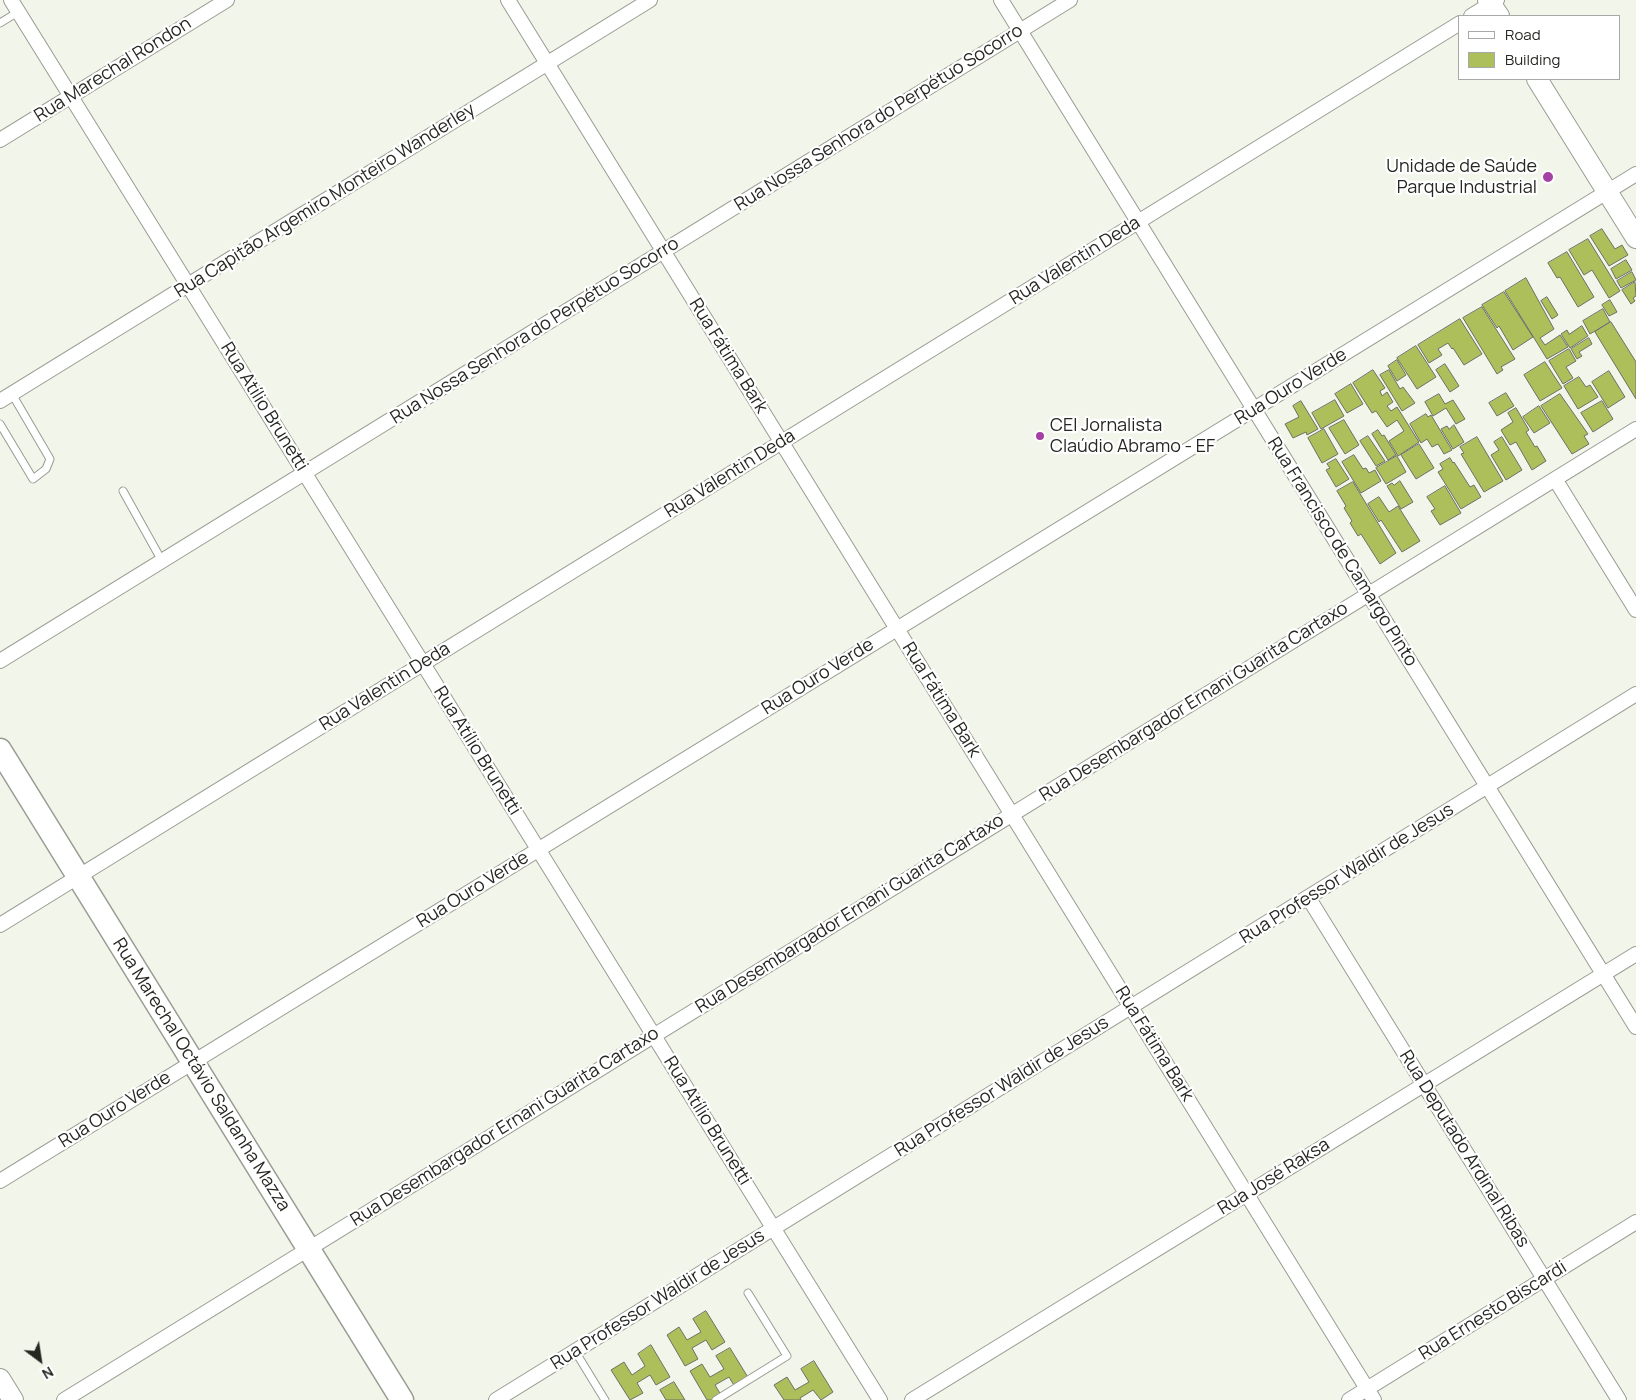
<!DOCTYPE html>
<html>
<head>
<meta charset="utf-8">
<style>
	body { margin:0 }
	#map { position:relative; width:1636px; height:1400px; overflow:hidden; background:#f2f5ea; font-family:Manrope,sans-serif }
	canvas { display:block }
	.legend { position:absolute; left:1458px; top:15px; width:162px; height:65px; box-sizing:border-box; background:#fff; border:1px solid #a8a9a7; margin:0; padding:6px 9px; list-style:none; font-size:15px; color:#262723 }
	.legend li { display:flex; align-items:center; gap:10px; height:25px }
	.legend b { width:25px; border:1px solid #a8a9a7 }
	.north { position:absolute; left:15px; top:1335px; width:50px; height:50px; -webkit-text-stroke:4px #fff; paint-order:stroke; rotate:149deg; font-size:14px; font-weight:700; line-height:20px; text-align:center; color:#262723 }
	.north::after { content:''; display:block; margin:auto; width:18px; height:22px; background:#262723; clip-path:polygon(50% 0,100% 100%,50% 72%,0 100%) }
</style>
</head>
<body>
<div id="map">
<canvas width="1636" height="1400"></canvas>
<ul class="legend">
<li><b style="height:6px;background:#fff"></b>Road</li>
<li><b style="height:14px;background:#adbf5a"></b>Building</li>
</ul>
<div class="north">N</div>
</div>
<script>
const ctx = document.querySelector('canvas').getContext('2d');
ctx.lineJoin = 'round';
function fill(path, color) {
  ctx.fillStyle = color;
  ctx.fill(path, 'evenodd');
}
function strokePath(path, color, width, dash) {
  ctx.strokeStyle = color;
  ctx.lineWidth = width;
  ctx.lineCap = dash ? 'butt' : 'round';
  ctx.setLineDash(dash || []);
  ctx.stroke(path);
}
function label(font, color, halo, rows, align = 'center') {
  ctx.font = font + ' Manrope,sans-serif';
  ctx.lineWidth = 4.5;
  ctx.setLineDash([]);
  ctx.textBaseline = 'middle';
  ctx.strokeStyle = halo;
  ctx.fillStyle = color;
  for (const [text, x, y, turn = 0] of rows) {
    ctx.save();
    ctx.translate(x, y);
    ctx.rotate((+turn || 0) * Math.PI / 180);
    ctx.textAlign = isNaN(turn) ? turn : align;
    if (halo) ctx.strokeText(text, 0, 0);
    ctx.fillText(text, 0, 0);
    ctx.restore();
  }
}
const building = new Path2D(`
	M 1602,229 L 1615,249 L 1622,245 L 1628,255 L 1609,266 L 1590,236 Z
	M 1588,239 L 1620,291 L 1609,298 L 1592,270 L 1584,275 L 1569,250 Z
	M 1567,252 L 1594,297 L 1578,307 L 1560,277 L 1557,278 L 1548,263 Z
	M 1626,260 L 1632,270 L 1616,279 L 1611,269 Z
	M 1632,272 L 1636,280 L 1621,288 L 1617,281 Z
	M 1526,278 L 1554,329 L 1540,338 L 1545,345 L 1560,335 L 1568,347 L 1547,359 L 1505,291 Z
	M 1635,282 L 1636,296 L 1633,298 L 1635,301 L 1631,304 L 1622,290 Z
	M 1504,292 L 1533,337 L 1513,350 L 1499,326 L 1497,328 L 1482,305 Z
	M 1547,297 L 1558,315 L 1552,319 L 1541,301 Z
	M 1610,300 L 1617,312 L 1609,316 L 1602,305 Z
	M 1482,307 L 1515,359 L 1501,367 L 1503,370 L 1497,374 L 1463,318 Z
	M 1603,309 L 1610,322 L 1590,334 L 1583,321 Z
	M 1460,319 L 1482,354 L 1464,365 L 1453,348 L 1452,349 L 1448,343 L 1438,349 L 1442,355 L 1429,363 L 1418,345 Z
	M 1611,322 L 1636,362 L 1636,399 L 1595,332 Z
	M 1582,326 L 1588,336 L 1570,348 L 1561,334 L 1567,330 L 1569,334 Z
	M 1589,338 L 1592,344 L 1579,352 L 1582,356 L 1577,359 L 1571,349 Z
	M 1416,346 L 1436,377 L 1417,389 L 1397,358 Z
	M 1569,349 L 1576,361 L 1566,367 L 1573,378 L 1563,384 L 1549,361 Z
	M 1397,360 L 1406,375 L 1397,381 L 1388,366 Z
	M 1545,362 L 1562,388 L 1540,401 L 1524,375 Z
	M 1445,364 L 1459,386 L 1450,392 L 1436,370 Z
	M 1373,370 L 1385,388 L 1380,391 L 1382,396 L 1387,392 L 1393,402 L 1387,406 L 1391,411 L 1397,407 L 1419,442 L 1398,456 L 1389,441 L 1404,431 L 1397,420 L 1387,427 L 1376,411 L 1372,413 L 1353,383 Z
	M 1389,370 L 1400,389 L 1403,387 L 1415,403 L 1402,411 L 1380,375 Z
	M 1609,371 L 1625,397 L 1608,408 L 1592,382 Z
	M 1579,377 L 1586,387 L 1590,385 L 1598,397 L 1578,409 L 1564,386 Z
	M 1351,384 L 1363,404 L 1347,413 L 1335,394 Z
	M 1506,393 L 1514,406 L 1497,416 L 1489,403 Z
	M 1439,394 L 1445,404 L 1453,400 L 1465,419 L 1456,424 L 1446,408 L 1433,416 L 1425,402 Z
	M 1560,394 L 1588,434 L 1584,436 L 1589,444 L 1572,454 L 1541,406 Z
	M 1335,400 L 1344,416 L 1321,429 L 1312,413 Z
	M 1301,401 L 1318,429 L 1307,435 L 1306,432 L 1293,438 L 1285,424 L 1299,417 L 1293,406 Z
	M 1602,401 L 1613,419 L 1593,432 L 1581,413 Z
	M 1539,406 L 1550,423 L 1534,433 L 1523,417 Z
	M 1516,408 L 1529,430 L 1526,432 L 1535,447 L 1537,446 L 1546,461 L 1532,470 L 1516,442 L 1510,445 L 1501,430 L 1513,422 L 1508,413 Z
	M 1426,414 L 1428,417 L 1431,415 L 1452,450 L 1444,454 L 1438,444 L 1432,447 L 1427,439 L 1421,443 L 1410,424 Z
	M 1344,420 L 1359,445 L 1345,454 L 1329,428 Z
	M 1454,425 L 1464,442 L 1453,449 L 1441,429 L 1447,426 L 1449,429 Z
	M 1324,429 L 1338,454 L 1322,463 L 1308,438 Z
	M 1378,430 L 1382,436 L 1384,435 L 1396,455 L 1388,460 L 1372,434 Z
	M 1368,436 L 1385,461 L 1376,466 L 1360,441 Z
	M 1477,437 L 1503,481 L 1484,492 L 1461,454 L 1464,453 L 1460,447 Z
	M 1502,437 L 1522,470 L 1506,480 L 1491,455 L 1499,450 L 1494,442 Z
	M 1419,444 L 1434,468 L 1416,479 L 1401,455 Z
	M 1354,455 L 1363,469 L 1366,468 L 1369,473 L 1375,470 L 1381,481 L 1361,493 L 1342,462 Z
	M 1397,456 L 1406,472 L 1386,484 L 1376,468 Z
	M 1450,458 L 1453,463 L 1454,462 L 1470,487 L 1474,485 L 1481,497 L 1461,509 L 1438,472 L 1443,469 L 1440,464 Z
	M 1336,459 L 1349,479 L 1336,487 L 1326,470 L 1330,468 L 1327,464 Z
	M 1400,481 L 1413,502 L 1401,509 L 1387,486 L 1392,483 L 1394,485 Z
	M 1353,482 L 1396,553 L 1380,564 L 1361,534 L 1358,536 L 1350,523 L 1352,521 L 1344,508 L 1346,506 L 1337,491 Z
	M 1445,486 L 1461,513 L 1440,525 L 1431,511 L 1435,509 L 1427,497 Z
	M 1379,497 L 1389,512 L 1398,506 L 1420,541 L 1402,552 L 1381,520 L 1379,522 L 1368,504 Z
	M 706,1311 L 725,1342 L 712,1350 L 706,1340 L 692,1348 L 698,1359 L 685,1366 L 667,1335 L 679,1327 L 687,1340 L 701,1332 L 693,1319 Z
	M 651,1345 L 670,1377 L 656,1385 L 650,1375 L 637,1383 L 643,1393 L 630,1400 L 611,1370 L 624,1362 L 632,1375 L 645,1366 L 638,1354 Z
	M 730,1348 L 749,1379 L 735,1387 L 729,1377 L 715,1385 L 721,1395 L 714,1400 L 707,1400 L 690,1371 L 702,1364 L 710,1377 L 724,1369 L 716,1356 Z
	M 814,1361 L 833,1392 L 821,1400 L 813,1390 L 800,1398 L 801,1400 L 784,1400 L 774,1385 L 787,1377 L 795,1390 L 809,1382 L 801,1369 Z
	M 674,1382 L 685,1400 L 666,1400 L 660,1390 Z`);
const lane = new Path2D(`
	M 0,23 L 18,12
	M 0,424 L 33,479 L 46,469 L 50,459 L 12,394
	M 123,491 L 162,561
	M 575,1351 L 605,1400
	M 716,1400 L 787,1356 L 748,1293`);
const street = new Path2D(`
	M 11,0 L 880,1400
	M 508,0 L 1374,1400
	M 1001,0 L 1636,1027
	M 1471,16 L 1497,0
	M 0,140 L 227,0
	M 0,401 L 650,0
	M 1555,479 L 1636,610
	M 0,661 L 1070,0
	M 1308,897 L 1619,1400
	M 0,925 L 1460,23
	M 0,1181 L 1636,174
	M 64,1400 L 1636,429
	M 496,1400 L 1636,694
	M 912,1400 L 1636,954
	M 1349,1400 L 1636,1222`);
const secondary = new Path2D(`
	M 1488,0 L 1499,16
	M 1537,79 L 1636,238
	M 0,1379 L 13,1400`);
const primary = new Path2D(`
	M 0,750 L 402,1400`);
const markers = [
	[1548,177,6,"#a540a4"],
	[1040,436,5,"#a540a4"]
];
const streetNames = [
	["Rua Marechal Rondon",113,70,-32],
	["Rua Nossa Senhora do Perpétuo Socorro",879,118,-32],
	["Rua Capitão Argemiro Monteiro Wanderley",325,201,-32],
	["Rua Valentin Deda",1075,261,-32],
	["Rua Nossa Senhora do Perpétuo Socorro",535,331,-32],
	["Rua Fátima Bark",728,356,58],
	["Rua Ouro Verde",1291,387,-32],
	["Rua Atílio Brunetti",264,407,58],
	["Rua Valentin Deda",730,474,-32],
	["Rua Francisco de Camargo Pinto",1342,552,58],
	["Rua Ouro Verde",818,677,-32],
	["Rua Valentin Deda",385,687,-32],
	["Rua Fátima Bark",941,700,58],
	["Rua Desembargador Ernani Guarita Cartaxo",1194,702,-32],
	["Rua Atílio Brunetti",477,751,58],
	["Rua Professor Waldir de Jesus",1347,874,-32],
	["Rua Ouro Verde",473,890,-32],
	["Rua Desembargador Ernani Guarita Cartaxo",850,914,-32],
	["Rua Fátima Bark",1154,1044,58],
	["Rua Marechal Octávio Saldanha Mazza",201,1075,58],
	["Rua Professor Waldir de Jesus",1002,1087,-32],
	["Rua Ouro Verde",115,1110,-32],
	["Rua Atílio Brunetti",707,1121,58],
	["Rua Desembargador Ernani Guarita Cartaxo",505,1127,-32],
	["Rua Deputado Ardinal Ribas",1464,1149,58],
	["Rua José Raksa",1274,1177,-32],
	["Rua Professor Waldir de Jesus",658,1300,-32],
	["Rua Ernesto Biscardi",1493,1311,-32]
];
const poiNames = [
	["Unidade de Saúde",1537,167],
	["Parque Industrial",1537,188],
	["CEI Jornalista",1050,426,"left"],
	["Claúdio Abramo - EF",1050,447,"left"]
];
fill(building, '#adbf5a');
strokePath(building, '#6d6f66', 1);
strokePath(lane, '#999c92', 9);
strokePath(street, '#999c92', 16);
strokePath(secondary, '#999c92', 22);
strokePath(primary, '#999c92', 25);
strokePath(lane, '#fff', 7);
strokePath(street, '#fff', 14);
strokePath(secondary, '#fff', 20);
strokePath(primary, '#fff', 22);
for (const [x, y, r, color] of markers) {
  const dot = new Path2D();
  dot.arc(x, y, r, 0, 2 * Math.PI);
  ctx.fillStyle = color;
  ctx.fill(dot);
  strokePath(dot, '#fff', 2);
}
label('18px', '#262723', '#fff', streetNames);
label('18px', '#262723', '#fff', poiNames, 'right');
</script>
</body>
</html>
